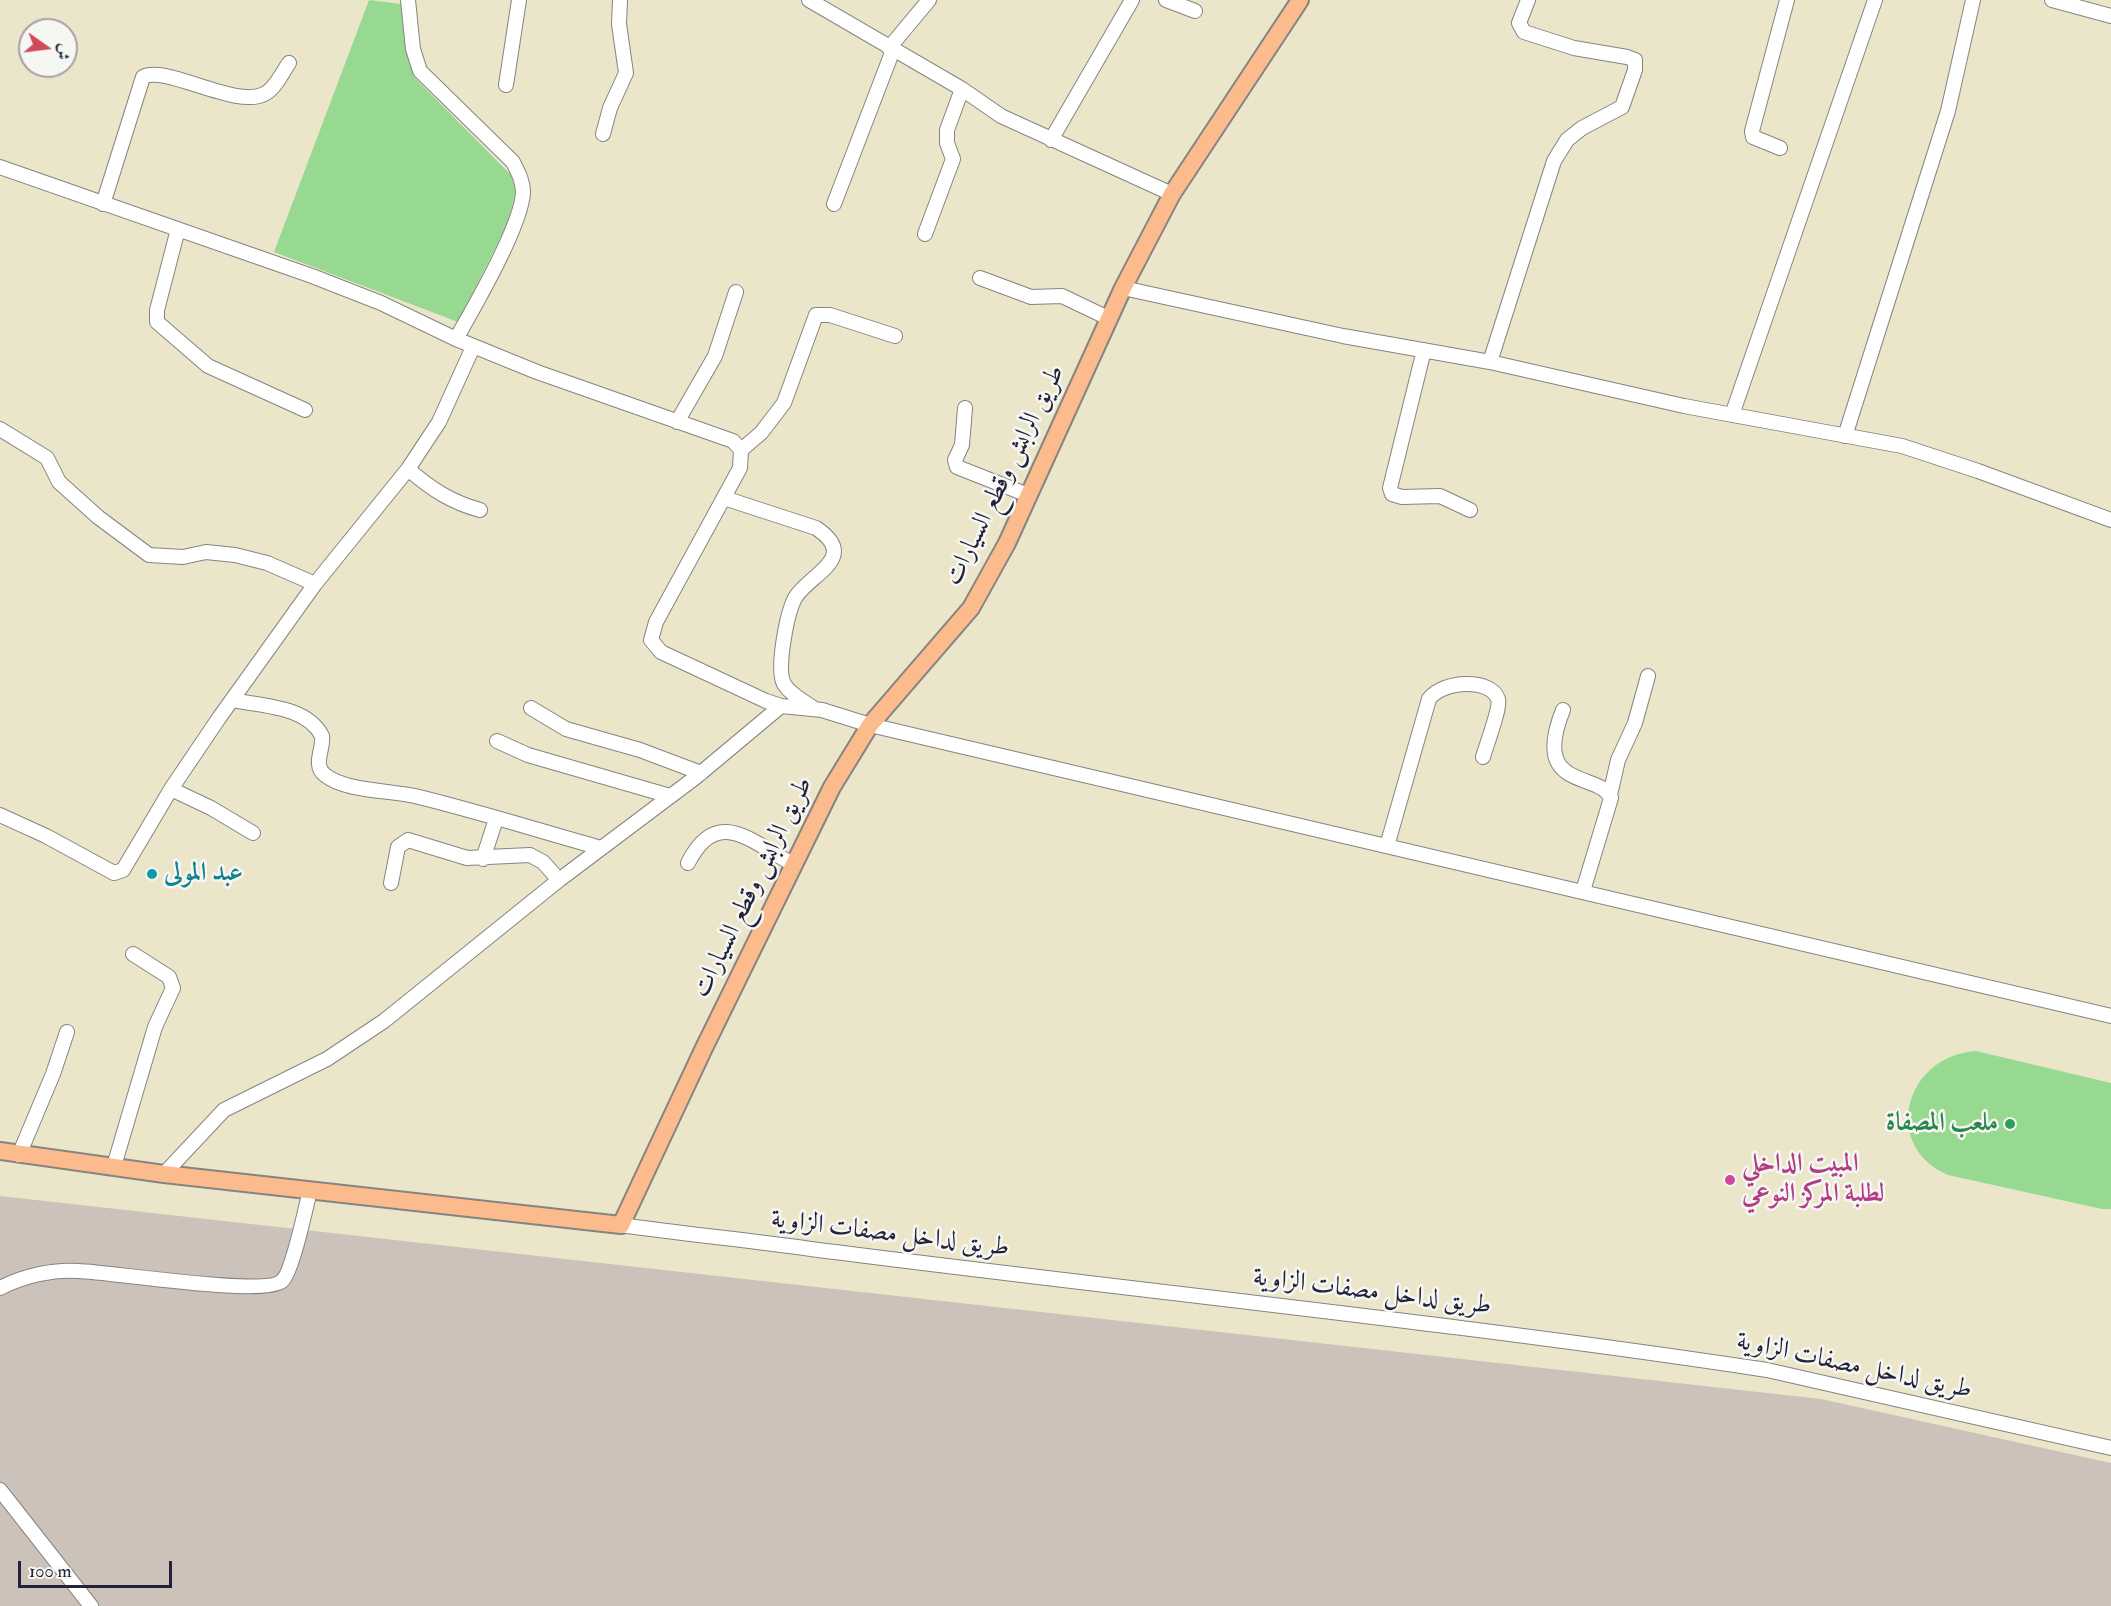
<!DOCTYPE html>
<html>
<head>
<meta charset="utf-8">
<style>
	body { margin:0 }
	#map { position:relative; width:2111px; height:1606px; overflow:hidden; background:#ebe6ca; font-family:"IM FELL Double Pica",Amiri,serif }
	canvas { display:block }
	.north { position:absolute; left:18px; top:18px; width:60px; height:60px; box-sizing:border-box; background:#f6f6f2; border:2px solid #a1a1a9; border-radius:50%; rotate:104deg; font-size:16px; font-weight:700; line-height:24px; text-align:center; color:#22223b }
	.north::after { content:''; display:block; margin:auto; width:21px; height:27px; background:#d1495b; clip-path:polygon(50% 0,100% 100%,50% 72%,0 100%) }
	.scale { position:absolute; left:18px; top:1561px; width:154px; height:27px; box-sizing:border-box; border:3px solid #22223b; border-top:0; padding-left:8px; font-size:18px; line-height:21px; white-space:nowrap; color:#22223b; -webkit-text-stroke:4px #f6f6f2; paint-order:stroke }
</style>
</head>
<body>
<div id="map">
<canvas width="2111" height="1606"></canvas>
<div class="north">ش</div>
<div class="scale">100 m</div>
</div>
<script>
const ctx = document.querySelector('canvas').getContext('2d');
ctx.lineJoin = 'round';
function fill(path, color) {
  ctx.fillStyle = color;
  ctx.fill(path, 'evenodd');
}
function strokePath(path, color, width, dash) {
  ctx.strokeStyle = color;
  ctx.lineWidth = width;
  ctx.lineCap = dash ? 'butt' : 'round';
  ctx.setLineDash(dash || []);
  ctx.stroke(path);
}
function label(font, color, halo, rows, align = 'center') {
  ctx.font = font + ' "IM FELL Double Pica",Amiri,serif';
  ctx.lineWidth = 5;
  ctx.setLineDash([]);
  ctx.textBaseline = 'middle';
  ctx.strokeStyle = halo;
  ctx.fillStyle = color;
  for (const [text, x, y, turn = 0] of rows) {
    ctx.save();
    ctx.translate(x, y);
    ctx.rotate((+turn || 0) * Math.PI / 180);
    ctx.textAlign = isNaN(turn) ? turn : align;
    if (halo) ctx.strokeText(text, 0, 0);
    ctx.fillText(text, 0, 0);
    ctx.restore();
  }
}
const industrial = new Path2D(`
	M 0,1196 L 1821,1399 L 2111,1463 L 2111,1606 L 0,1606 Z`);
const green = new Path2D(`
	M 369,0 L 401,4 L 414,77 L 511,175 L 516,191 L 508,223 L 458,322 L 274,252 Z
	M 1976,1051 L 2111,1083 L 2111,1209 L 2102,1209 L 1948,1175 C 1881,1146 1904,1056 1976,1051 Z`);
const minor = new Path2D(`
	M 408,0 L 413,49 L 420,71 L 513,162 C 518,172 523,181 523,192 C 522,225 473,309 456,339
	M 809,0 L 962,89 L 1001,116 L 1172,194
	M 1166,0 L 1195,11
	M 2052,0 L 2111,16
	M 889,48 L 929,0
	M 506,85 L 519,0
	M 603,134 L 610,108 L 626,73 L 619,24 L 620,0
	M 1051,140 L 1132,0
	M 1780,148 L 1753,137 L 1752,131 L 1787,0
	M 0,167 L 312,276 L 381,303 L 456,339 L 537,372 L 733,441 L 741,450 L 740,468 L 656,622 L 651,640 L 661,652 L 766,701 L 781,706 L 822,710 L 870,725 L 2111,1016
	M 103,204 L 143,77 C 166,64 238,111 266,93 C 276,87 282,73 289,63
	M 834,204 L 893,50
	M 178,229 L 157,310 L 157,322 L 208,366 L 305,410
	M 925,234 L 953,159 L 947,143 L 947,130 L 962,89
	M 980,278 L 1031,297 L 1062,296 L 1108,318
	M 1123,288 L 1343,336 L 1490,362 L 1684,406 L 1902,446 L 1978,471 L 2111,520
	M 1424,350 L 1390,488 L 1392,494 L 1402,497 L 1440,496 L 1470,510
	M 1490,362 L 1554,161 L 1567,140 L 1582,128 L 1622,107 L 1635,70 L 1635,60 L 1627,57 L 1574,48 L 1524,32 L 1519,23 L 1528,0
	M 965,408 L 962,445 L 955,460 L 957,467 L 1028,495
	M 1732,415 L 1875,0
	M 677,422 L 715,356 L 736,292
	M 0,429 L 47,458 L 59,482 L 98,517 L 149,555 L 183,557 L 206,552 L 235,555 L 267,563 L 315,584
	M 1845,436 L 1948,111 L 1973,0
	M 741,450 L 761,433 L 784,403 L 816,315 L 830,315 L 895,336
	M 408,469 C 431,489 451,502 480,510
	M 724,498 L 816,528 C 861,558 809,574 795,598 C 787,613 776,669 784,684 C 790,694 802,700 812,707
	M 232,700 C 262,706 307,706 322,736 C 324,749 312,765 325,775 C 346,792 393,790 419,797 C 480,812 540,831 601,848
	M 531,708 L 566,729 L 640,750 L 701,773
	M 1563,710 C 1530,792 1600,771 1611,798 L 1583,891
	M 497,741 L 528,755 L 670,796
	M 171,789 L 211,808 L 253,833
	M 1610,795 L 1618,760 L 1635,723 L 1648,676
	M 0,815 L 46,836 L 114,873 L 123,870 L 171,789 L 219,718 L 315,584 L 408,469 L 439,422 L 473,347
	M 1387,846 L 1429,699 C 1443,680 1491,678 1498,699 C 1501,707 1486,746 1483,757
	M 483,859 L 496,819
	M 688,863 C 717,805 751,842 793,864
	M 391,883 L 398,847 L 408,840 L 467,858 L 530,855 L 543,862 L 559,880
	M 19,1155 L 53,1074 L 67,1032
	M 114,1166 L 155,1027 L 173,988 L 169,977 L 133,954
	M 164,1174 L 224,1110 L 327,1059 L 384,1021 L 559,880 L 696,777 L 781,706
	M 621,1225 C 684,1234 748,1240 811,1249 C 1130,1290 1449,1322 1767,1370 L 2111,1448
	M 0,1288 C 23,1276 53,1269 79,1271 C 111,1272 265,1297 282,1281 C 292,1273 306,1207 310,1190
	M 0,1490 L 91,1606`);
const major = new Path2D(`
	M 0,1151 L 164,1174 L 621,1225 L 703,1050 L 832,787 L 870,725 L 971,608 L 1007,543 L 1123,288 L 1172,194 L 1300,0`);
const markers = [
	[152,874,6,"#0f9aa8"],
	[2010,1124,6,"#2e9e5b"],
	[1730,1180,6,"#d1479c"]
];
const streetNames = [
	["طريق الرابش وقطع السيارات",1006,476,-64],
	["طريق الرابش وقطع السيارات",754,888,-64],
	["طريق لداخل مصفات الزاوية",890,1235,7],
	["طريق لداخل مصفات الزاوية",1372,1293,7],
	["طريق لداخل مصفات الزاوية",1854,1367,12]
];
const cultureNames = [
	["عبد المولى",164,874]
];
const leisureNames = [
	["ملعب المصفاة",1998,1124]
];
const hotelNames = [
	["المبيت الداخلي",1742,1165],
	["لطلبة المركز النوعي",1742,1195]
];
fill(industrial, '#ccc2b9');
fill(green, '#97d990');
strokePath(minor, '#868482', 16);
strokePath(major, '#868482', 20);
strokePath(minor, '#fff', 14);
strokePath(major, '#fbbb8d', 16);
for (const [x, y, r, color] of markers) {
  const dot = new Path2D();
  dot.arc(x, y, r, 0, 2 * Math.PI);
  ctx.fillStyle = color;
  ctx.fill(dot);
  strokePath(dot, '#f6f6f2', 2);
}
label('26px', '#22223b', '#f6f6f2', streetNames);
label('bold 26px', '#0d838f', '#f6f6f2', cultureNames, 'left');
label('bold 26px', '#27864d', '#f6f6f2', leisureNames, 'right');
label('bold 26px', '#b23c85', '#f6f6f2', hotelNames, 'left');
</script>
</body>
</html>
